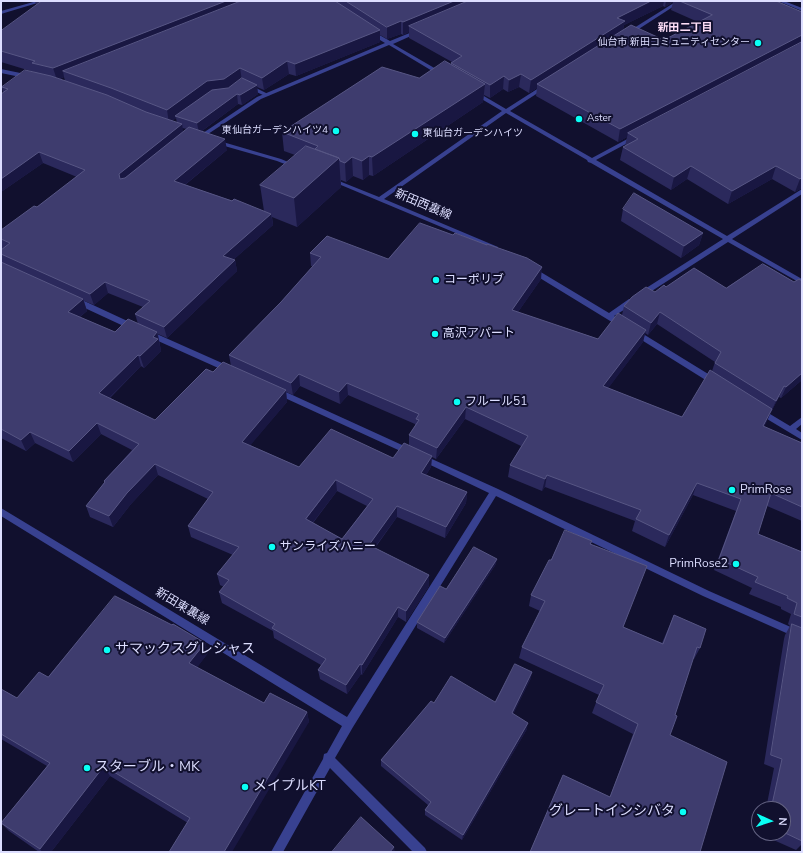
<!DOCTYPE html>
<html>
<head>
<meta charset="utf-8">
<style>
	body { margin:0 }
	#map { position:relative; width:803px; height:853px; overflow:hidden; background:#11102e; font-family:"Nunito Sans",sans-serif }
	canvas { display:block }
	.frame { position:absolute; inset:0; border:2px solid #dddeff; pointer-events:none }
	.north { position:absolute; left:751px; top:801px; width:40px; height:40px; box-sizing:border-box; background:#11102e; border:1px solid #636282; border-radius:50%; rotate:93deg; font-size:11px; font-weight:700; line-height:16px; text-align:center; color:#dddeff }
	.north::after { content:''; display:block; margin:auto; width:14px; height:18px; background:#09fff5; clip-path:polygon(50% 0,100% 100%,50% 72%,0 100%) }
</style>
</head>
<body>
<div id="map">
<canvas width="803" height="853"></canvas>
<div class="frame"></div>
<div class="north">N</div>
</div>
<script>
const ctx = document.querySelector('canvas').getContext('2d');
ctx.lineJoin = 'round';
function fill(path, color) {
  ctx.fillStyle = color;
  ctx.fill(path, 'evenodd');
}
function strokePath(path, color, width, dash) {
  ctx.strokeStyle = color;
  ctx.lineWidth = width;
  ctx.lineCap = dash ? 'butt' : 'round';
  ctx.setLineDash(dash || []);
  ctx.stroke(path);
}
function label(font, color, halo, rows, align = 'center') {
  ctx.font = font + ' "Nunito Sans","Noto Sans JP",sans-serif';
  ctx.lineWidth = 4;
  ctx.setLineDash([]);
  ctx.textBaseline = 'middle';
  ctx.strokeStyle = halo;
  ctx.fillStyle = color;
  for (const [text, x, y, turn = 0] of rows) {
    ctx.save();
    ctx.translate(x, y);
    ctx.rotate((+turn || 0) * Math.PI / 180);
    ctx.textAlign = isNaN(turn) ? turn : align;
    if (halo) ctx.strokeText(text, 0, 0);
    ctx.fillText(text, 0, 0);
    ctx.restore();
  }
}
const lane = new Path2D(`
	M 246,85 L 250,85 L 270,95 L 265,96 L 246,87 Z`);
const street = new Path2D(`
	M 37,1 L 44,1 L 1,14 L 1,11 Z
	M 677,1 L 682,1 L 631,34 L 626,33 Z
	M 778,1 L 784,1 L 802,8 L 802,11 Z
	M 417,30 L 422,31 L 393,44 L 443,73 L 443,75 L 439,75 L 389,45 L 261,99 L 202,138 L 200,139 L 197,137 L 257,97 L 385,43 L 370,34 L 370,32 L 374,32 L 390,41 Z
	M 1,69 L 30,75 L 33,77 L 30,79 L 1,73 Z
	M 545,84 L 547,85 L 547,87 L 510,111 L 592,158 L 633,136 L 637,136 L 637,138 L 596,160 L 727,236 L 802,189 L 802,194 L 732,239 L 802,279 L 802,284 L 728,242 L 644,296 L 640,296 L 638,294 L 640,292 L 723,239 L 591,163 L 588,162 L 587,160 L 506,113 L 384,199 L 498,247 L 498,249 L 494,249 L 329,180 L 330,179 L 334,179 L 379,197 L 502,111 L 473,94 L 473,92 L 477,92 L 506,109 Z
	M 216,140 L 281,159 L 300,167 L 299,168 L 295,168 L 277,161 L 214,143 L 214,141 Z
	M 530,268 L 534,268 L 609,313 L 629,299 L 635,299 L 636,301 L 635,303 L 614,316 L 627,325 L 623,327 L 620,327 L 530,272 L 529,270 Z
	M 74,299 L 80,299 L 136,325 L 137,327 L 133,329 L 130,329 L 74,303 L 73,301 Z
	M 635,329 L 718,380 L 719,382 L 718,384 L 712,384 L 632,334 L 631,332 L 632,330 Z
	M 150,331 L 231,367 L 232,369 L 228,372 L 225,371 L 147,336 L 146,334 L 147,332 Z
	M 277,388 L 413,450 L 414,452 L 413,454 L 407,454 L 274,393 L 273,391 Z
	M 760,408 L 790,426 L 802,417 L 802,424 L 796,429 L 802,433 L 802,440 L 757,413 L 756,411 L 757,409 Z
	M 423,455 L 498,489 L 709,591 L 802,632 L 802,640 L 703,596 L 496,496 L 353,727 L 335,758 L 425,848 L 427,852 L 413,852 L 330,768 L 283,852 L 271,852 L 323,759 L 324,754 L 327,753 L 342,726 L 1,516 L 1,508 L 347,717 L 489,493 L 420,460 L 419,458 L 420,456 Z`);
const wall = new Path2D(`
	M 35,1 L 776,1 L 802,12 L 802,188 L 795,192 L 772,179 L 728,204 L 687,179 L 671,190 L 620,160 L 623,147 L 625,146 L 627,137 L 618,142 L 536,96 L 537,88 L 529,93 L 519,87 L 508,92 L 503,89 L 490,98 L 484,95 L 483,102 L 373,176 L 369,175 L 363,180 L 353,176 L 346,182 L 341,180 L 341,187 L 297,227 L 272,217 L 273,225 L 233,260 L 235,260 L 237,271 L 167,338 L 158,334 L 161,351 L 144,368 L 141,366 L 110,398 L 155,420 L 213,372 L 231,366 L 229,355 L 281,302 L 313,266 L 311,266 L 310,253 L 388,259 L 541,279 L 518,312 L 598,339 L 622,315 L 624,306 L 666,287 L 726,288 L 794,282 L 802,281 L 802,380 L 781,398 L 779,397 L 771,412 L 764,427 L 802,443 L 802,521 L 767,506 L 758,534 L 802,552 L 802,551 L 802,844 L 796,850 L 760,834 L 760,833 L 783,833 L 783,809 L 766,809 L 774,768 L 764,764 L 784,639 L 785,635 L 790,626 L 788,624 L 791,614 L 781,609 L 781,607 L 749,594 L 752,588 L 714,570 L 736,511 L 693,495 L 665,547 L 632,531 L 635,521 L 545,487 L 542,491 L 508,477 L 510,465 L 521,446 L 465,419 L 436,459 L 432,457 L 431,467 L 426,475 L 467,492 L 466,503 L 445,538 L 397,517 L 375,548 L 429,575 L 429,586 L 406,622 L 398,617 L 362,675 L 361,674 L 347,694 L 320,679 L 318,670 L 321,665 L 274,638 L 273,631 L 222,603 L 219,592 L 224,587 L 220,585 L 217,574 L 233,555 L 191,537 L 188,526 L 208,499 L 158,475 L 131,504 L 113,527 L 90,517 L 86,506 L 104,483 L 104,481 L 132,450 L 101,434 L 73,462 L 35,443 L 26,451 L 1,438 L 1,250 L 3,249 L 1,248 L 1,230 L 37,207 L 77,177 L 43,163 L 1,192 L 1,94 L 3,93 L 2,87 L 34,72 L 1,62 L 1,31 L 36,5 ZM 673,2 L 671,10 L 698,22 L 664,40 L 623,30 L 624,25 L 663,6 L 665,7 ZM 409,32 L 409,38 L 452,62 L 451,63 L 451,65 L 419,78 L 282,132 L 284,151 L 295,155 L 260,185 L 264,211 L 185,185 L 227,150 L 202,131 L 238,104 L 242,105 L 258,94 L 257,87 L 264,90 L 289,74 L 296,76 L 380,42 L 380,35 L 387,39 L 401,34 L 403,35 ZM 64,77 L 65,81 L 60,79 ZM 176,118 L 177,123 L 172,121 ZM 182,128 L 187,129 L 183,132 ZM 108,293 L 143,307 L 135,314 L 138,324 L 115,332 L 80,317 L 87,311 L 84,301 L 94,305 ZM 657,324 L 715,362 L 712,371 L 682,417 L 608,388 L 643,342 L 645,333 L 648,335 ZM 300,386 L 340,404 L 348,395 L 415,424 L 415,426 L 409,435 L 409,445 L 393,458 L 299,467 L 250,445 L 287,402 L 286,392 L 293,395 ZM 337,491 L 367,506 L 342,539 L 313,523 Z
	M 623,209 L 703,233 L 699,245 L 681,258 L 621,221 Z
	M 592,541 L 591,544 L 642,578 L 623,627 L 662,643 L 674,615 L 700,648 L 694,659 L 693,659 L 675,715 L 670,735 L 700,852 L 610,797 L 633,734 L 592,713 L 599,695 L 519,658 L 522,647 L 540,611 L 529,606 L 531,595 Z
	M 496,564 L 444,643 L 417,628 L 417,622 L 446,589 Z
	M 205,643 L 208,653 L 197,667 L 264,703 L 307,712 L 309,722 L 188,823 L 110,776 L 51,852 L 39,852 L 9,831 L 1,823 L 47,766 L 1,739 L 1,689 L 17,698 L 48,677 Z
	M 531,678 L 513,714 L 527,729 L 462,840 L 425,815 L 425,810 L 428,805 L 381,766 L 381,760 L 434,703 L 495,702 Z`);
const shadedWall = new Path2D(`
	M 226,1 L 258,1 L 63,71 L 64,77 L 57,80 L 53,68 Z
	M 454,1 L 482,1 L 409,26 L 409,32 L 403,35 L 403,22 Z
	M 651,1 L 664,1 L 663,6 L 624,25 L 622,34 L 537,84 L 537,88 L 529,93 L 531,80 L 617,18 Z
	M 666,1 L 673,1 L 673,2 L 665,7 Z
	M 401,21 L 401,34 L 387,39 L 387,27 Z
	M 380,30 L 380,42 L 296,76 L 295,64 Z
	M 802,35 L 802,45 L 628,133 L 627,137 L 618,142 L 620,129 Z
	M 287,61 L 289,74 L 264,90 L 262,78 Z
	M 240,68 L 242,81 L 175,116 L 176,118 L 169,123 L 167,110 L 207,81 Z
	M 521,74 L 519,87 L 508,92 L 509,80 Z
	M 504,76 L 503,89 L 490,98 L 490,85 Z
	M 485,84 L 483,102 L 373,176 L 372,157 Z
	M 257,85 L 258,94 L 242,105 L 240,95 Z
	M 237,94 L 238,104 L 199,133 L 197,123 Z
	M 182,124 L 184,135 L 123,190 L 119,174 Z
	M 225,139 L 227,150 L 176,192 L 174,181 Z
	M 39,152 L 43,163 L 1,192 L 1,179 Z
	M 369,156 L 369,175 L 363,180 L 362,161 Z
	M 352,157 L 353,176 L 346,182 L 345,163 Z
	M 339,158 L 341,187 L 297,227 L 294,198 Z
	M 691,166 L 687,179 L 671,190 L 674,177 Z
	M 776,166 L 772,179 L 728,204 L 732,191 Z
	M 802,177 L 802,188 L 795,192 L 800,179 Z
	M 271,214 L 273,225 L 225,267 L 223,256 Z
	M 703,233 L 699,245 L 681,258 L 684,246 Z
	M 235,260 L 237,271 L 167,338 L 164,327 Z
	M 542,267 L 541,279 L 511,322 L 512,310 Z
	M 105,282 L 108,293 L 94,305 L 90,294 Z
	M 83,299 L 87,311 L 72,323 L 68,312 Z
	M 660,312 L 657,324 L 648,335 L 651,323 Z
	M 646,330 L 643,342 L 601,398 L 603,386 Z
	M 157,332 L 161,351 L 144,368 L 140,356 L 153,337 Z
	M 138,355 L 141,366 L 103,404 L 99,393 Z
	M 802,373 L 802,380 L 781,398 L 786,387 Z
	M 299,374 L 300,386 L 293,395 L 291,383 Z
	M 347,383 L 348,395 L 340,404 L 339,392 Z
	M 784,386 L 779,397 L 771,412 L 776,401 Z
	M 286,390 L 287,402 L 244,453 L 242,442 Z
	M 466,407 L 465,419 L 436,459 L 437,448 Z
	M 772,409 L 767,421 L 758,438 L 763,426 Z
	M 97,423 L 101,434 L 73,462 L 69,451 Z
	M 30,432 L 35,443 L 26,451 L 21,440 Z
	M 432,456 L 431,467 L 420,484 L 421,473 Z
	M 155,464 L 158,475 L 131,504 L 113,527 L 109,516 L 127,493 Z
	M 547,475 L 545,487 L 542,491 L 545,479 Z
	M 336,480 L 337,491 L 307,530 L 306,519 Z
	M 697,483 L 693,495 L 665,547 L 669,535 Z
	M 467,492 L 466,503 L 445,538 L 446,527 Z
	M 397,506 L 397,517 L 369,555 L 369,545 Z
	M 497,559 L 496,564 L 444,643 L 445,638 Z
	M 429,575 L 429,586 L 406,622 L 406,611 Z
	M 398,607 L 398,617 L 362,675 L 362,665 Z
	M 205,643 L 208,653 L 193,673 L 189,663 Z
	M 360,664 L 361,674 L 347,694 L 346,685 Z
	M 532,672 L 531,678 L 511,719 L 512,713 Z
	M 307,712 L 309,722 L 232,852 L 224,852 Z
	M 528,723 L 527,729 L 462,840 L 463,835 Z
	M 104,766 L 110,776 L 51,852 L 42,852 L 40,849 Z
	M 394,847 L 395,852 L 390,852 Z`);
const building = new Path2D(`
	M 42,1 L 226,1 L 53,68 L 32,63 L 35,61 L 1,51 L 1,31 Z
	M 241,1 L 335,1 L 380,30 L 295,64 L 287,61 L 262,78 L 240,68 L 224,79 L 207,81 L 167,110 L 111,88 L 63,71 Z
	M 346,1 L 454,1 L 403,22 L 401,21 L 387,27 Z
	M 468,1 L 651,1 L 617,18 L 625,21 L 531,80 L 521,74 L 509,80 L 504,76 L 490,85 L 451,63 L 462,56 L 409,26 Z
	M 680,1 L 776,1 L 802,12 L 802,35 L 620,129 L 537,84 L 631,25 L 664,40 L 712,15 Z
	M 802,42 L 802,177 L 800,179 L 776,166 L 732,191 L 691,166 L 674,177 L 623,147 L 638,139 L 628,133 Z
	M 445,61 L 485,84 L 372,157 L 369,156 L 362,161 L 352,157 L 345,163 L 340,161 L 339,158 L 315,149 L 318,146 L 282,132 L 382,67 L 419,78 Z
	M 25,70 L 51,76 L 107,95 L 146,112 L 182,124 L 119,174 L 120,179 L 125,178 L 189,127 L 225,139 L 174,181 L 232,201 L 234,199 L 271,214 L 223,256 L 235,260 L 164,327 L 135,314 L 150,301 L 105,282 L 90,294 L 1,254 L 1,250 L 10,243 L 1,239 L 1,230 L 34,206 L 37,207 L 85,170 L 39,152 L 1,179 L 1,94 L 8,89 L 2,87 Z
	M 242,78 L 257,85 L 240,95 L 237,94 L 197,123 L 175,116 L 212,90 L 228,88 Z
	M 306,146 L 339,158 L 294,198 L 260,185 Z
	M 634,193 L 703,233 L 684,246 L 623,209 Z
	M 420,223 L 453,235 L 455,233 L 487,245 L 487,244 L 527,258 L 542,267 L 512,310 L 598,339 L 618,313 L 646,330 L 603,386 L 682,417 L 710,370 L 772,409 L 763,426 L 802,443 L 802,507 L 771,493 L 758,534 L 802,552 L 802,617 L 794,614 L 797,603 L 787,598 L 788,596 L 755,582 L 758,577 L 719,559 L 741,499 L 697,483 L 669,535 L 636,519 L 641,510 L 547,475 L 545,479 L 510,465 L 528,436 L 466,407 L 437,448 L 409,435 L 419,420 L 416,419 L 419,414 L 347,383 L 339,392 L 299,374 L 291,383 L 229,355 L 281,302 L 321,257 L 310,253 L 327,236 L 388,259 Z
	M 1,262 L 83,299 L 68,312 L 115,332 L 128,319 L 157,332 L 153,337 L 158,339 L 140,356 L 138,355 L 99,393 L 155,420 L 206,369 L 213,372 L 223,362 L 286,390 L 242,442 L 299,467 L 331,429 L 393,458 L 404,443 L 432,456 L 421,473 L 467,492 L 446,527 L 397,506 L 369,545 L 429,575 L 406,611 L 398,607 L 362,665 L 360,664 L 346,685 L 318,670 L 326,659 L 272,628 L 275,624 L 219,592 L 229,580 L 217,574 L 239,547 L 188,526 L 213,492 L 155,464 L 127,493 L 109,516 L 86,506 L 105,482 L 104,481 L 139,444 L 97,423 L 69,451 L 30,432 L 21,440 L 1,429 ZM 336,480 L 373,499 L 342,539 L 306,519 Z
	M 763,264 L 794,282 L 799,279 L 802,281 L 802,373 L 786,387 L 784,386 L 776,401 L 715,363 L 721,352 L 660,312 L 651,323 L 624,306 L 632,297 L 646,287 L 655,292 L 664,285 L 666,287 L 694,268 L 726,288 Z
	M 565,530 L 592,541 L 590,544 L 647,566 L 623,627 L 663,644 L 674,615 L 706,629 L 700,648 L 697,647 L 675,715 L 677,716 L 670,735 L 727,762 L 700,852 L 530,852 L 563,775 L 610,797 L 638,724 L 596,702 L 604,685 L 522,647 L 545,601 L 531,595 L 549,560 L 551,560 Z
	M 474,547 L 497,559 L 445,638 L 417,622 L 440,586 L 446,589 Z
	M 115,596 L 172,625 L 173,624 L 205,643 L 189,663 L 264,703 L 270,693 L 307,712 L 224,852 L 169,852 L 190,818 L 104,766 L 40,849 L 1,823 L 50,763 L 1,734 L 1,689 L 17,698 L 39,672 L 48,677 Z
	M 792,624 L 802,628 L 802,841 L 783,832 L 783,809 L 771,809 L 782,759 L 771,755 Z
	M 515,664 L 532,672 L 512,713 L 528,723 L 463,835 L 425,810 L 431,802 L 381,760 L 431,701 L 434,703 L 451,676 L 495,702 Z
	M 361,817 L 394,847 L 390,852 L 332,852 Z`);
const markers = [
	[758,43,4,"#09fff5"],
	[579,119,4,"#09fff5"],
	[336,131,4,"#09fff5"],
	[415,134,4,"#09fff5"],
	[436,280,4,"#09fff5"],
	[435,334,4,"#09fff5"],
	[457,402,4,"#09fff5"],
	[732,490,4,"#09fff5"],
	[272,547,4,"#09fff5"],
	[736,564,4,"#09fff5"],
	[107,650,4,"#09fff5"],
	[87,768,4,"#09fff5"],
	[245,787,4,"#09fff5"],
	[683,812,4,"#09fff5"]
];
const farPoinames = [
	["仙台市 新田コミュニティセンター",750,43],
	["Aster",587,119,"left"],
	["東仙台ガーデンハイツ4",328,131],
	["東仙台ガーデンハイツ",423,134,"left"]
];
const farNeighbourhoodnames = [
	["新田二丁目",685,28]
];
const streetNames = [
	["新田西裏線",423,205,23],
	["新田東裏線",182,607,31]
];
const poiNames = [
	["コーポリブ",444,280],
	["高沢アパート",443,334],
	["フルール51",465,402],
	["PrimRose",740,490],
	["サンライズハニー",280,547],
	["PrimRose2",728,564,"right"]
];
const nearPoinames = [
	["サマックスグレシャス",115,650],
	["スターブル・MK",95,768],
	["メイプルKT",253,787],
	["グレートインシバタ",675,812,"right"]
];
fill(lane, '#384190');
fill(street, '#384190');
fill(wall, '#2b295c');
fill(shadedWall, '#191742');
fill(building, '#3e3c6e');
strokePath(building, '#575684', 1);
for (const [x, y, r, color] of markers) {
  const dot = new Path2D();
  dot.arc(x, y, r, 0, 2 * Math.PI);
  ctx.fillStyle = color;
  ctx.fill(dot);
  strokePath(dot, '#11102e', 1.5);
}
label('10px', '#dddeff', '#11102e', farPoinames, 'right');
label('bold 11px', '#ffdff8', '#11102e', farNeighbourhoodnames);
label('12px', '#dddeff', '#11102e', streetNames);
label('12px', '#dddeff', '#11102e', poiNames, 'left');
label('14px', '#dddeff', '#11102e', nearPoinames, 'left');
</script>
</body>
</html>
